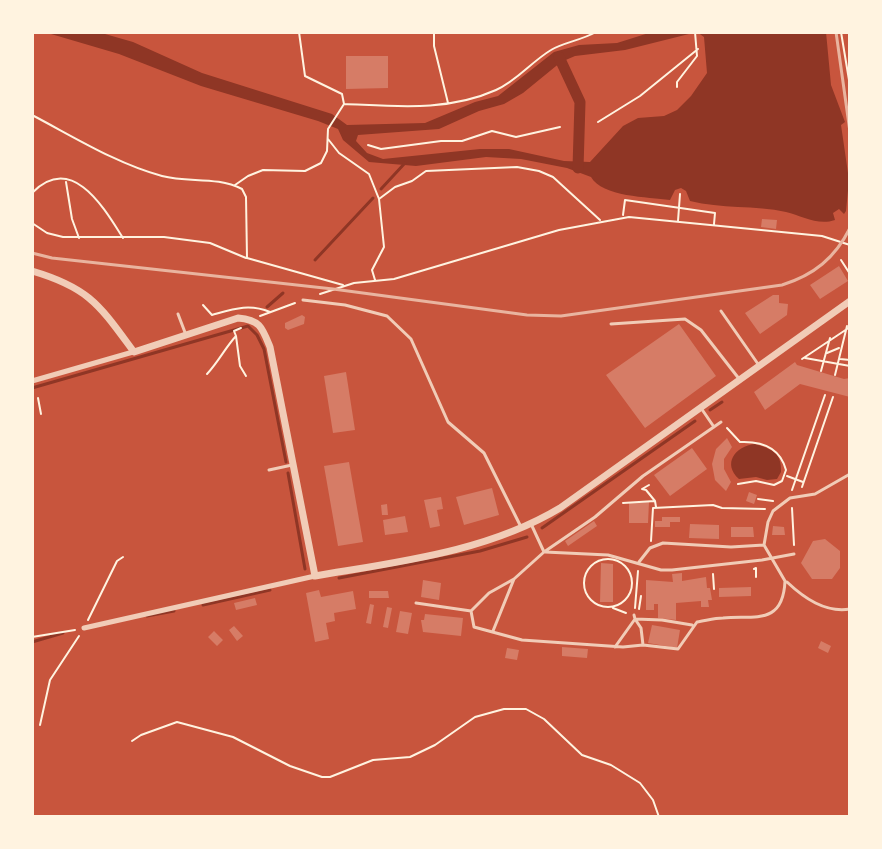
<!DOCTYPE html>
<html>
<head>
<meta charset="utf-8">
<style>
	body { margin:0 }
	#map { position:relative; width:882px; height:849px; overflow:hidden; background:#c8553d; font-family:"DejaVu Sans",sans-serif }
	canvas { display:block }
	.frame { position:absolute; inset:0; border:34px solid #fff3e0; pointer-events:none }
</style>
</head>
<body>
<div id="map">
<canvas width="882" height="849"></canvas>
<div class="frame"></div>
</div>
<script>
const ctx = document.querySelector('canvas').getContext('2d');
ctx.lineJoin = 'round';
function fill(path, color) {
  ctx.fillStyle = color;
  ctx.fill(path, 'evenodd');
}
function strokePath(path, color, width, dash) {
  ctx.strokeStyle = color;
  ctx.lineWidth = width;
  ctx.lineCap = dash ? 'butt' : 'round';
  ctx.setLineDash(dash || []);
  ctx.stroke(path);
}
const water = new Path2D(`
	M 32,32 L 98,32 L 133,42 L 202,73 L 332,114 L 347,125 L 425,123 L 475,102 L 498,96 L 554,52 L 579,45 L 617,43 L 652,32 L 826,32 L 831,85 L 845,122 L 841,125 L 849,180 L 846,211 L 844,214 L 839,209 L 833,213 L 835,220 C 818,226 802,216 786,212 C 755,205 721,209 690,201 L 686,191 L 681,188 L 675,190 L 670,200 C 648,197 602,197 591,177 L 567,168 L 521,159 L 486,157 L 416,166 L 369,162 L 343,140 L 338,129 L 318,121 L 201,86 L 119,54 L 51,34 L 32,34 ZM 697,32 L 704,37 L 707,73 L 691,96 L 677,110 L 664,116 L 638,118 L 623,126 L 590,162 L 564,161 L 509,149 L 480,149 L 383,159 L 367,153 L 356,141 L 358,135 L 439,129 L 479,111 L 504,104 L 523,93 L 561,62 L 575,56 L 625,50 Z
	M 755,444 C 772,449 782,453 781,472 L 777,479 L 767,480 L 756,477 L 739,479 C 722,464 735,446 755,444 Z`);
const stream = new Path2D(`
	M 381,189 L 405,163
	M 315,260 L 373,198
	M 267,307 L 283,293
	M 32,388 L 248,326 L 257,335 L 264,349 L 286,462
	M 710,410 L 722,402
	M 288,473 L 305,569
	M 542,528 L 695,421
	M 339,578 L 480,551 L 527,537
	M 203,605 L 270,590
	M 147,616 L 174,611
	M 32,642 L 63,633`);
const canal = new Path2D(`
	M 559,57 L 580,102 L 578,168`);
const building = new Path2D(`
	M 346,56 L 388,56 L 388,88 L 346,89 Z
	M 762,219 L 777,220 L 776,229 L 761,227 Z
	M 839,266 L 848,281 L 820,299 L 810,285 Z
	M 773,295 L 779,295 L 779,303 L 788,304 L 787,315 L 760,334 L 745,313 Z
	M 302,315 L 305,317 L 304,324 L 288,330 L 285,328 L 285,323 Z
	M 679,324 L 716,376 L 645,428 L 606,375 Z
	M 795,362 L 797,365 L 844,379 L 850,378 L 850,397 L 800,384 L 765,410 L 754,392 Z
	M 346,372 L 355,430 L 333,433 L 324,376 Z
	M 727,438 L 732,447 L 724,459 L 724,469 L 731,482 L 726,491 L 715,480 L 712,464 L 716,449 Z
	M 692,448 L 707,469 L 670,496 L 654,475 Z
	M 349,462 L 363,542 L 338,546 L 324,466 Z
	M 492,488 L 499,515 L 464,525 L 456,497 Z
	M 749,492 L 757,495 L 754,504 L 746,501 Z
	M 441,497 L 443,509 L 437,510 L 440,526 L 430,528 L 424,500 Z
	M 649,502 L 648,523 L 629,523 L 629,503 Z
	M 387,504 L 388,515 L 382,515 L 381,505 Z
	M 405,516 L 408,532 L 385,535 L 383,520 Z
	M 662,517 L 680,517 L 680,522 L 670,522 L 670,527 L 655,527 L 655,521 L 662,521 Z
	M 594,521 L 597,526 L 568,546 L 565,541 Z
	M 690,524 L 719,525 L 719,539 L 689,538 Z
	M 773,526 L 784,527 L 785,535 L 772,535 Z
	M 731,527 L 753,527 L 754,537 L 731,537 Z
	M 825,539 L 840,551 L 840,568 L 832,579 L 812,579 L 801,563 L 813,541 Z
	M 601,563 L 613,564 L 613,602 L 600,602 Z
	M 682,573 L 682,581 L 706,577 L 707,588 L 710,588 L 712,600 L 708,600 L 709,607 L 701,607 L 701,601 L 676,603 L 676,620 L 658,618 L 658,604 L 654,604 L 654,610 L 646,610 L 646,580 L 673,582 L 672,574 Z
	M 423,580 L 441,583 L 439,600 L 421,597 Z
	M 751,587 L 751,596 L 719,597 L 719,588 Z
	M 319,590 L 321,597 L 353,591 L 356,609 L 334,613 L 335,621 L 326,623 L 329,639 L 315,642 L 306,593 Z
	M 369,591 L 388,591 L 389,598 L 369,598 Z
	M 255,598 L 257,605 L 236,610 L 234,603 Z
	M 370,604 L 374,605 L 371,624 L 366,623 Z
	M 387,607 L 392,608 L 388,628 L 383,627 Z
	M 400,611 L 412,613 L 408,634 L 396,632 Z
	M 425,614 L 463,618 L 461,636 L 423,632 L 421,620 L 424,620 Z
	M 652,625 L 680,630 L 677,648 L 648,643 Z
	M 234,626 L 243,636 L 237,641 L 229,630 Z
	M 214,631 L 223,640 L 217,646 L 208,637 Z
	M 821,641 L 831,646 L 828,653 L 818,648 Z
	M 562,647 L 588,649 L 587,658 L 562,656 Z
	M 507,648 L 519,650 L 517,660 L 505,658 Z`);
const path = new Path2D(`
	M 299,32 L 305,76 L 342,94 L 344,104 C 395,106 447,112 496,90 C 517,81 531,62 551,50 C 562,43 582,40 596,32
	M 434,32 L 434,46 L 448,103
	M 841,32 L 850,86
	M 677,87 L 677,82 L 697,56 L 695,32
	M 32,115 C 74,137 117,164 162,176 C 189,183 216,176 242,189 L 246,197 L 247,258 L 343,285
	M 598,122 L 640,96 L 698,49
	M 328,139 L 339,153 L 369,174 L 379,199
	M 368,145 L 381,149 L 441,141 L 462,141 L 492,131 L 516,137 L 560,127
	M 66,182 L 72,219 L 79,238
	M 235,185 L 248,176 L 263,170 L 305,171 L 321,163 L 327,151 L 328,129 L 344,104
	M 32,193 C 72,152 104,208 123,238
	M 623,215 L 625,200 L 715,213 L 714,224
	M 678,221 L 680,194
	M 32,223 L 47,233 L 63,237 L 164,237 L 210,243 L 246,258
	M 841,260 L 850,274
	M 375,280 L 372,270 L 384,247 L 379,199 L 395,187 L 412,181 L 426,171 L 517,167 L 539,171 L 553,177 L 600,220
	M 320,294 L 354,283 L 394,279 L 559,230 L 629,217 L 822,236 L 850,245
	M 203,305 L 212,315 C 233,309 249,303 270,312
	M 260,316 L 295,303
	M 236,336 L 240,366 L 246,376
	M 827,353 L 839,348
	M 805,358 L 850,366
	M 802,359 L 850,327
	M 840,359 L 850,360
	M 821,371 L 830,338
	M 207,374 C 219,361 225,348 236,336 L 234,331 L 241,328
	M 835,375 L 847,326
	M 38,398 L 41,414
	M 727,428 L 740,442 C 762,441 780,447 786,470 L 782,481 L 774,485 L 756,481 L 738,484
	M 787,476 L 803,482
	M 649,485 L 642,489 L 646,490 L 655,501 L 656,507
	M 802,487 L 833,397
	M 792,490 L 825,395
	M 758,499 L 773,501
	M 623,503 L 655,501
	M 792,508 L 794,545
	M 651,541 L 653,508 L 713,505 L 722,508 L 765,509
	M584 583a24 24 0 1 1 48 0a24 24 0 1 1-48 0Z
	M 754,569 L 756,568 L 756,577
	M 713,574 L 714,589
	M 613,608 L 626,613
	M 635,608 L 638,571
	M 639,609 L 641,596
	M 88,620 L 117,561 L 123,557
	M 32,637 L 75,630
	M 40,725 L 50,680 L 79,636
	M 132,741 L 141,735 L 177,722 L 233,737 L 290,766 L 322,777 L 330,777 L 373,760 L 410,757 L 435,745 L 475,717 L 504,709 L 526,709 L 544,719 L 582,755 L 611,765 L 640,783 L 653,800 L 659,817`);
const service = new Path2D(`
	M 303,300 L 345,305 L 387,316 L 411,339 L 448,422 L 484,453 L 521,527
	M 721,311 L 758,364
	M 178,314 L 186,335
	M 611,324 L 685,319 L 701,330 L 740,380
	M 701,408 L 714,427
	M 269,470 L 292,465
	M 532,526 L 544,552
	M 545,552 L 608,555 L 661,570 L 672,570 L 762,560 L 794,554
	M 639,562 L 650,548 L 663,543 L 731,547 L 764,545
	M 787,582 C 804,598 825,613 850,609
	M 416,603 L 471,611 L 489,593 L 514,579 L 544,552 L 595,517 L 643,476 L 721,422
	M 471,611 L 474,627 L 522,640 L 623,647 L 643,645 L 678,649 L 697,622 C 705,621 714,618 723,618 C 754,615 783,626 785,581 L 764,545 L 768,522 L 773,511 L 790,498 L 815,494 L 850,474
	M 634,615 L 635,619 L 662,620 L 692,625
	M 493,631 L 514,579
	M 615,647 L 635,619 L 641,628 L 643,645`);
const minor = new Path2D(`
	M 32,381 L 133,352
	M 84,628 L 315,576`);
const tertiary = new Path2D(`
	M 32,271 C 90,288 100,306 134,352 L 238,318 C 260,320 262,327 270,347 L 315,576 C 397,562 487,552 560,508 L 850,301`);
const rail = new Path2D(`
	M 836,32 L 850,132
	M 32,253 L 52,258 L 333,289 L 527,315 L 561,316 L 782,285 C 814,275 835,258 850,228`);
fill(water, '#8f3625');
strokePath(stream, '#8f3625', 3);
strokePath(canal, '#8f3625', 11);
fill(building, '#d67c66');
strokePath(path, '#fff3e0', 2);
strokePath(service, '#f1ccb7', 3);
strokePath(minor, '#f1ccb7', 5);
strokePath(tertiary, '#f1ccb7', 7);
strokePath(rail, '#e9b49f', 3);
</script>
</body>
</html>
